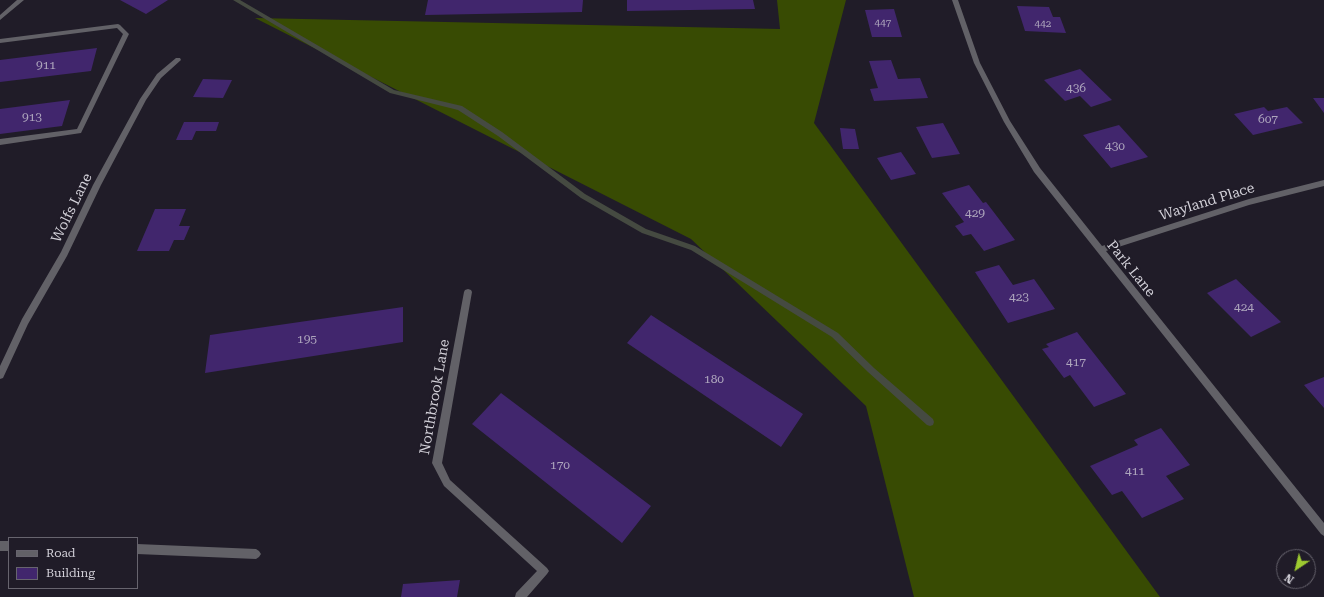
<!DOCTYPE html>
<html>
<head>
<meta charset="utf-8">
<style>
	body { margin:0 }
	#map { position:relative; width:1324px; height:597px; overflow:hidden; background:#201c28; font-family:"Roboto Serif",serif }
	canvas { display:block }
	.legend { position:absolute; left:8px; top:537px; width:130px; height:52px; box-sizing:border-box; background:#201c28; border:1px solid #67646e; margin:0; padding:5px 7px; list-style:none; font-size:12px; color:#d2d0d8 }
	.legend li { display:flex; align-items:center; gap:8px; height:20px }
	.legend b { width:20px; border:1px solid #67646e }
	.north { position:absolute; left:1276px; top:549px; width:40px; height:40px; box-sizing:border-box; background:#201c28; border:1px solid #67646e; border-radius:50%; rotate:215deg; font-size:11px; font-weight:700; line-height:16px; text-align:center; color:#d2d0d8 }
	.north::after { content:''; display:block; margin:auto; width:14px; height:18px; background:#9dca30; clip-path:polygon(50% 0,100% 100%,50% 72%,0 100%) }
</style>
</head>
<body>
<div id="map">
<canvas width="1324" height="597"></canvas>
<ul class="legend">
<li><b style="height:5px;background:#626167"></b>Road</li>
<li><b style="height:11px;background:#41266d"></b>Building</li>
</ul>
<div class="north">N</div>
</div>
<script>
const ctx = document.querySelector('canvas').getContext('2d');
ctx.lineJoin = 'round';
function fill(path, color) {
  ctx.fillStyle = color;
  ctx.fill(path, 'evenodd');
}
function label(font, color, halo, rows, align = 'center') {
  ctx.font = font + ' "Roboto Serif",serif';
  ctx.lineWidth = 4;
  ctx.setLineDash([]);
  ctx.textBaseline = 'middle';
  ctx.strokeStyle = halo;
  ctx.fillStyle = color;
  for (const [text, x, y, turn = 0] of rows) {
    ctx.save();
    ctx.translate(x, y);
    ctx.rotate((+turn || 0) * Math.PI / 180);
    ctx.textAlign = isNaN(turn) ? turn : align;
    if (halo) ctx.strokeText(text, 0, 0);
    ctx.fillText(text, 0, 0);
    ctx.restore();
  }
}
const forest = new Path2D(`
	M 777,0 L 846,0 L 814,123 L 1160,597 L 914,597 L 866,406 L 691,239 L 255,18 L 780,29 Z`);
const stream = new Path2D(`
	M 233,0 L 240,0 L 394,90 L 462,106 L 502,132 L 585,194 L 646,229 L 695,246 L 838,333 L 874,368 L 933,419 L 934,422 L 933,425 L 930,426 L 927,425 L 868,372 L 832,337 L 691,250 L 642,233 L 581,198 L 498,136 L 458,110 L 390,93 Z`);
const building = new Path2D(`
	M 120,0 L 168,0 L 146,14 Z
	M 428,0 L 583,0 L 582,12 L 425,15 Z
	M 627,0 L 753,0 L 755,9 L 627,11 Z
	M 1017,6 L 1049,7 L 1053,17 L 1060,17 L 1066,33 L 1025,31 Z
	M 894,9 L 902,37 L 872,37 L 865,10 Z
	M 97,48 L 91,71 L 0,82 L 0,60 Z
	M 891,60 L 898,79 L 920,78 L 928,98 L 874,101 L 870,89 L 878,88 L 869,61 Z
	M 1080,69 L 1112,100 L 1091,107 L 1080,96 L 1065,101 L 1044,80 Z
	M 203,79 L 232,80 L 223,98 L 193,97 Z
	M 1313,98 L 1324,98 L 1324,113 Z
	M 70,100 L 62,126 L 0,134 L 0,109 Z
	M 1264,107 L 1268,111 L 1287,107 L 1303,123 L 1253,135 L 1234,114 Z
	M 184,122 L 219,122 L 216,131 L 196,131 L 192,140 L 176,140 Z
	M 943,123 L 960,154 L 932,158 L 916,127 Z
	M 1119,125 L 1148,157 L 1111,168 L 1083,135 Z
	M 840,128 L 855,129 L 859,149 L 843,149 Z
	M 901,152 L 916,174 L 891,180 L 877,158 Z
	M 969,185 L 983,203 L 986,202 L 1015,240 L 984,251 L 971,234 L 963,236 L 955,226 L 964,222 L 942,193 Z
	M 155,209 L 186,209 L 179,226 L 190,226 L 184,240 L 174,240 L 169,251 L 137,251 Z
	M 999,265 L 1013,285 L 1034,279 L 1055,309 L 1008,323 L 975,272 Z
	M 1236,279 L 1281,322 L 1251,337 L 1207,293 Z
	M 403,307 L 403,342 L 205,373 L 210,335 Z
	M 651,315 L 803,414 L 781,447 L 627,343 Z
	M 1077,332 L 1126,394 L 1094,407 L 1070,375 L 1064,378 L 1042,349 L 1049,347 L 1046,344 Z
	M 1324,377 L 1324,408 L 1304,385 Z
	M 501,393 L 651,506 L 622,543 L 472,424 Z
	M 1161,428 L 1190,465 L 1166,476 L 1184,499 L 1142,518 L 1122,491 L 1112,495 L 1090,466 L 1138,445 L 1134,440 Z
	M 460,580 L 457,597 L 401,597 L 403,584 Z`);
const lane = new Path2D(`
	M 17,0 L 24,0 L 0,20 L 0,15 Z
	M 118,24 L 120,25 L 129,34 L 81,133 L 0,145 L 0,139 L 77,129 L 123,34 L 117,28 L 0,43 L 0,39 Z
	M 176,58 L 180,58 L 181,60 L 161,78 L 146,100 L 101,185 L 67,256 L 28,324 L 3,378 L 0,379 L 0,366 L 22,319 L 61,252 L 93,185 L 140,99 L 157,74 Z
	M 468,289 L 471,290 L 472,292 L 442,463 L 450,480 L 547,568 L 549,571 L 547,574 L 527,597 L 515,597 L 516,593 L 537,571 L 444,486 L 432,463 L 464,292 L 465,290 Z
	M 0,541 L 9,541 L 9,551 L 0,551 Z
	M 137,544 L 256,549 L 259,551 L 261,554 L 259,557 L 256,559 L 137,554 Z`);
const street = new Path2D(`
	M 952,0 L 958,0 L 980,63 L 1010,121 L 1040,168 L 1102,246 L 1249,199 L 1324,180 L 1324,186 L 1249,205 L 1106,251 L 1324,523 L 1324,536 L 1321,534 L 1034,172 L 1004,122 L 974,63 Z`);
const farNumbernames = [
	["447",883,23],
	["442",1043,24]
];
const numberNames = [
	["911",46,65],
	["436",1076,88],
	["913",32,117],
	["607",1268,119],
	["430",1115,146],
	["429",975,213],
	["423",1019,297],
	["424",1244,307],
	["195",307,339],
	["417",1076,362],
	["180",714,379],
	["170",560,465],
	["411",1135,471]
];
const streetNames = [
	["Wayland Place",1207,202,-17],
	["Wolfs Lane",72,208,-64],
	["Park Lane",1131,269,51],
	["Northbrook Lane",435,397,-80]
];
fill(forest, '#384b03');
fill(stream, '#454a41');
fill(building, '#41266d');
fill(lane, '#626167');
fill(street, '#626167');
label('10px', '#aea6bd', null, farNumbernames);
label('12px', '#aea6bd', null, numberNames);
label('14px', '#d2d0d8', '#201c28', streetNames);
</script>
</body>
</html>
